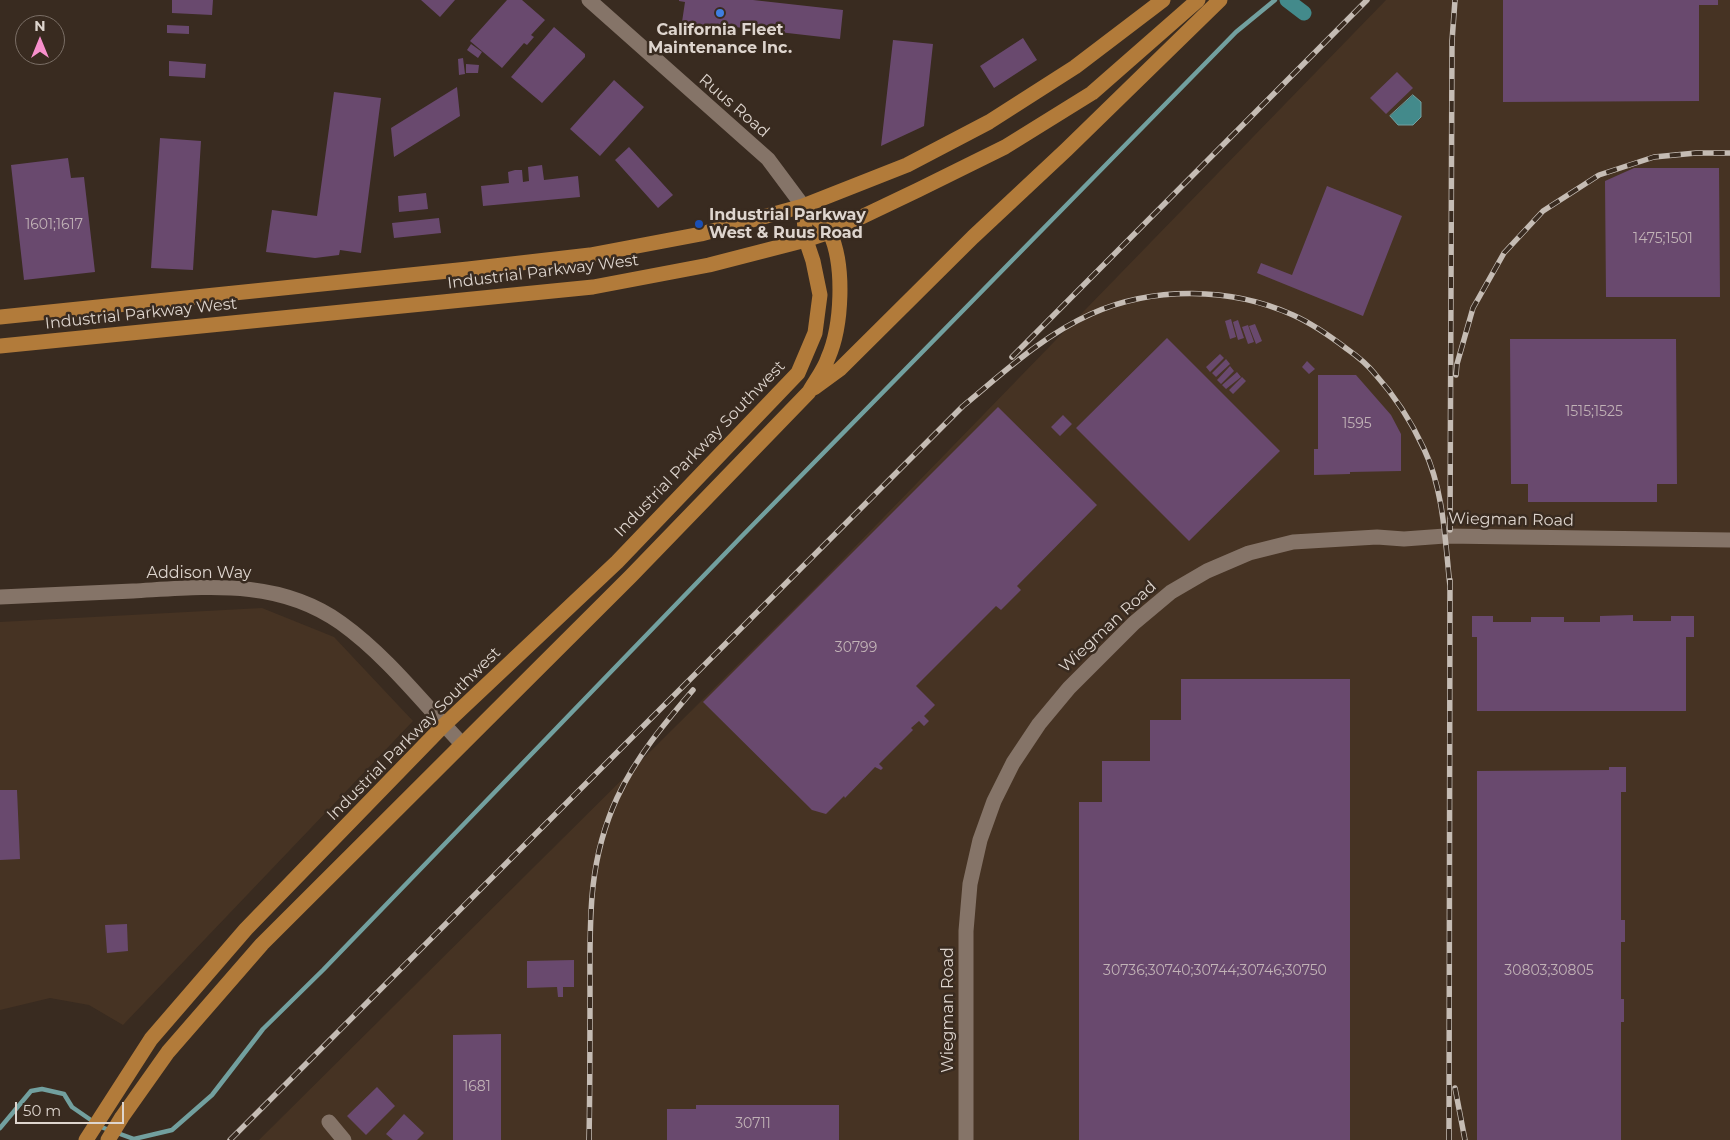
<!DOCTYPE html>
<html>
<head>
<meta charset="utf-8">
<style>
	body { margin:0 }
	#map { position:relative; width:1730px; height:1140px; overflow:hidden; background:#392b20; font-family:Montserrat,sans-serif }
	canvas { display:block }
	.north { position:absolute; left:15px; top:15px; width:50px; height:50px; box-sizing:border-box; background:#392b20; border:1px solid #7b6f66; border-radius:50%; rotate:0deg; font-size:14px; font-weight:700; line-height:20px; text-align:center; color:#ded5ce }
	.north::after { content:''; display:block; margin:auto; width:18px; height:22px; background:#f890cc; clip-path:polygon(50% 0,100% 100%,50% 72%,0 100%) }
	.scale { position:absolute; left:15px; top:1102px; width:109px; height:22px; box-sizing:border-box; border:2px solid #ded5ce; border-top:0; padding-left:6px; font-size:15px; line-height:18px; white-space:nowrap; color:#ded5ce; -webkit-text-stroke:4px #392b20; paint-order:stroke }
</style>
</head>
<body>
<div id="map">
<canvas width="1730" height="1140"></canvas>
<div class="north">N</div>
<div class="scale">50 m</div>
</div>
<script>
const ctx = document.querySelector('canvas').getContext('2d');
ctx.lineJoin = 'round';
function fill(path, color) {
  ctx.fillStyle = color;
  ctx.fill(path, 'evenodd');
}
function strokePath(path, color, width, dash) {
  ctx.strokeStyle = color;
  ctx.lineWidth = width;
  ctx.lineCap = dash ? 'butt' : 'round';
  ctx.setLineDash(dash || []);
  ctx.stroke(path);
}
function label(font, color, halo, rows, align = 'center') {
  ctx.font = font + ' Montserrat,sans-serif';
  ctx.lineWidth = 5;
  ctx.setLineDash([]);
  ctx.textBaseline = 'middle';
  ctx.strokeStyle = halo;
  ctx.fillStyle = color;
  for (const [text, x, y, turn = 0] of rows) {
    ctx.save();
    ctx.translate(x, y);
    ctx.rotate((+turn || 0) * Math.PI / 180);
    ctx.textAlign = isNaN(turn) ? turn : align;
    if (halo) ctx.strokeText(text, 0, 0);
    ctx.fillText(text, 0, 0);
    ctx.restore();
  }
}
const built = new Path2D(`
	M 1386,0 L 1730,0 L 1730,1140 L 259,1140 L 817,586 Z
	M 262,608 L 334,637 L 413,721 L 123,1025 L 89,1005 L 50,998 L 0,1010 L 0,622 Z`);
const water = new Path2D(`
	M 1413,95 L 1421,102 L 1421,117 L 1413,125 L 1398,125 L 1390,116 Z`);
const stream = new Path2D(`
	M 0,1128 L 31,1091 L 42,1089 L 64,1094 L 72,1107 L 101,1127 L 134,1139 L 172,1130 L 212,1095 L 263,1029 L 323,970 L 742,536 L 1236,32 L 1275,0`);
const canal = new Path2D(`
	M 1287,0 L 1304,13`);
const building = new Path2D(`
	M 172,0 L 213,0 L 212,15 L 172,13 Z
	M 421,0 L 455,0 L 440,17 Z
	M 507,0 L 522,0 L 545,20 L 531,35 L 534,37 L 527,45 L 524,43 L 502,68 L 470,41 Z
	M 679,0 L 753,0 L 843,10 L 840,39 L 726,26 L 725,31 L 695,28 L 695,32 L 686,31 L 686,23 L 682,22 L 685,2 L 679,1 Z
	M 1503,0 L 1718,0 L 1718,5 L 1699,5 L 1699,101 L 1503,102 Z
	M 167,25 L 189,26 L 189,34 L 167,33 Z
	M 554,27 L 585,54 L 585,57 L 542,103 L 511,77 Z
	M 1023,38 L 1037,60 L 994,88 L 980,66 Z
	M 893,40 L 933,44 L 924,126 L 881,146 Z
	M 471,44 L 482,52 L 478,58 L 467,50 Z
	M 463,58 L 465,74 L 459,75 L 458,59 Z
	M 169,61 L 206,64 L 205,78 L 169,76 Z
	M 466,64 L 479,65 L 478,73 L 466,73 Z
	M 1397,72 L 1413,88 L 1386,114 L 1370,98 Z
	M 614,80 L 644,107 L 600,156 L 570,129 Z
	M 457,87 L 460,116 L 394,157 L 391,128 Z
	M 334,92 L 381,98 L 361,253 L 340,250 L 339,255 L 315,258 L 266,252 L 272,210 L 317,216 Z
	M 160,138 L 201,141 L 193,270 L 151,268 Z
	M 629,147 L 673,195 L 658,208 L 615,160 Z
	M 68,158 L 71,178 L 84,177 L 95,272 L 24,280 L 11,165 Z
	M 542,165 L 544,180 L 578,176 L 580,197 L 483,206 L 481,186 L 509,183 L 508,172 L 515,170 L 522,170 L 523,182 L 529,181 L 528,167 Z
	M 1634,168 L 1719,168 L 1720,297 L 1606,297 L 1605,181 Z
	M 1327,186 L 1402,216 L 1363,316 L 1257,273 L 1261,263 L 1292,275 Z
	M 426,193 L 428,209 L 399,212 L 398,196 Z
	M 439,218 L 441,233 L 394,238 L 392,223 Z
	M 1231,319 L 1236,337 L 1230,339 L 1225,321 Z
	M 1238,320 L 1244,338 L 1238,340 L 1233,322 Z
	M 1255,324 L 1262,341 L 1256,344 L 1249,326 Z
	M 1248,325 L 1254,342 L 1248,344 L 1242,327 Z
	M 1167,338 L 1280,451 L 1189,541 L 1076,428 Z
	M 1510,339 L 1676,339 L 1677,484 L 1657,484 L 1657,502 L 1528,502 L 1528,484 L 1511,484 Z
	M 1220,354 L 1224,358 L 1210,372 L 1206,367 Z
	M 1226,359 L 1230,364 L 1216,377 L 1212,373 Z
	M 1307,361 L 1315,369 L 1309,374 L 1302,367 Z
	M 1230,366 L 1234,371 L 1221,384 L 1217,380 Z
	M 1237,372 L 1241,377 L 1226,389 L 1222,385 Z
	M 1318,375 L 1356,375 L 1391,415 L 1401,434 L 1401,471 L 1350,472 L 1350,474 L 1314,475 L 1314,449 L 1318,449 Z
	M 1242,377 L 1246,381 L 1233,394 L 1229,390 Z
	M 998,407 L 1097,505 L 1017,586 L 1021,590 L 1001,610 L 996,606 L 916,686 L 935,705 L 924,716 L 929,721 L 924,726 L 919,721 L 911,728 L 913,730 L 879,764 L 883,768 L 881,770 L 875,767 L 845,798 L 844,796 L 826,814 L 812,810 L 703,702 Z
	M 1063,415 L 1072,424 L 1060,436 L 1051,427 Z
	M 1633,615 L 1633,621 L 1671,621 L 1671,616 L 1694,616 L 1694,637 L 1686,637 L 1686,711 L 1477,711 L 1477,637 L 1472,637 L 1472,616 L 1493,616 L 1493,622 L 1531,622 L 1531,617 L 1564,617 L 1564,622 L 1600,622 L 1600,616 Z
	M 1181,679 L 1350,679 L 1350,1140 L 1079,1140 L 1079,802 L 1102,802 L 1102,761 L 1150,761 L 1150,720 L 1181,720 Z
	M 1609,767 L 1626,767 L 1626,792 L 1621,792 L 1621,920 L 1625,920 L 1625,942 L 1621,942 L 1621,999 L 1624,999 L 1624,1022 L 1621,1022 L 1621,1140 L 1477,1140 L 1477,771 L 1609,770 Z
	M 0,790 L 17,790 L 20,859 L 0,860 Z
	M 127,924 L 128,951 L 107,953 L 105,925 Z
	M 574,960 L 574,987 L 563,987 L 563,997 L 558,997 L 557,987 L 527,988 L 527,961 Z
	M 501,1034 L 501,1140 L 453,1140 L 453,1035 Z
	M 377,1087 L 395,1106 L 366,1135 L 347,1116 Z
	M 696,1105 L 839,1105 L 839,1140 L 667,1140 L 667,1109 L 696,1109 Z
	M 404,1114 L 424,1133 L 417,1140 L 393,1140 L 386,1134 Z`);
const minor = new Path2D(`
	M 589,0 L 768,159 L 803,206
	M 0,597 C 44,595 88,593 133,591 C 206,587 278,578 341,623 C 387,656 423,703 462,744
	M 329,1122 L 344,1140
	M 966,1140 L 966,931 L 970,884 L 980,840 L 994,801 L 1013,763 L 1039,724 L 1069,688 L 1134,623 L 1171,592 L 1207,571 L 1249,553 L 1293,542 L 1377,537 L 1404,539 L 1445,536 L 1730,540`);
const major = new Path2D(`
	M 0,317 L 468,269 L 590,255 L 701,234 L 803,206 L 907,165 L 989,122 L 1075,67 L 1163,0
	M 0,346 L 593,287 L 709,265 L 806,240 L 830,232 L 918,190 L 1005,147 L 1092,93 L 1198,0
	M 814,388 L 840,369 L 973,237 L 1066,150 L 1220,0
	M 86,1140 L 151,1039 L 246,929 L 444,725 L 617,562 L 798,373 L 815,333 L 820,295 L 813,261 L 806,240 L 803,206
	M 108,1140 L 122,1117 L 168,1052 L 262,944 L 631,576 L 809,392 C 815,381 824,370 828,358 C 842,326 845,266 830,233 C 826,225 810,213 803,206`);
const rail = new Path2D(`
	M 1012,357 L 1367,0
	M 1456,375 L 1457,364 L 1473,308 L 1504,253 L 1543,211 L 1599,175 L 1654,157 L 1696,153 L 1730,153
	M 1450,530 L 1452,41 L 1455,0
	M 1455,1088 L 1465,1140
	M 230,1140 L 963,406 C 1003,373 1042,336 1091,314 C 1153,286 1231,287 1293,315 C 1313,324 1330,336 1347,349 C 1357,356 1367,364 1375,374 C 1395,396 1412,423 1424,449 C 1444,491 1445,541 1450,586
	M 589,1140 C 590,1091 590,1041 590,992 C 590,923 587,863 617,798 C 636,757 664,724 693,690
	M 1449,1140 L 1450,580`);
const markers = [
	[720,13,5,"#3f7fe0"],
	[699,224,5,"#1a4fb4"]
];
const numberNames = [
	["1601;1617",54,225],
	["1475;1501",1663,239],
	["1515;1525",1594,412],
	["1595",1357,424],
	["30799",856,648],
	["30736;30740;30744;30746;30750",1215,971],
	["30803;30805",1549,971],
	["1681",477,1087],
	["30711",753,1124]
];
const poiNames = [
	["California Fleet",720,30],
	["Maintenance Inc.",720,48],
	["Industrial Parkway",709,215,"left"],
	["West & Ruus Road",709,233,"left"]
];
const streetNames = [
	["Ruus Road",734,106,41],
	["Industrial Parkway West",543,272,-7],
	["Industrial Parkway West",141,314,-6],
	["Industrial Parkway Southwest",700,449,-46],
	["Wiegman Road",1511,520,1],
	["Addison Way",199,573],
	["Wiegman Road",1108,627,-43],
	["Industrial Parkway Southwest",414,734,-45],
	["Wiegman Road",948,1010,-90]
];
fill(built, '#463323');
fill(water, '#438a8b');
strokePath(water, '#72a09f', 1);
strokePath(stream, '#72a09f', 4.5);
strokePath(canal, '#438a8b', 15);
fill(building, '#69496e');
strokePath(minor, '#857468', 15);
strokePath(major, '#b27b3a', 15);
strokePath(rail, '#c5bcb4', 5.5);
strokePath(rail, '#392b20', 4, [11]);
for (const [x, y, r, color] of markers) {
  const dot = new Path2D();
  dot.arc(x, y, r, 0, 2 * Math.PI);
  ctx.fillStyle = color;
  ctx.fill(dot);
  strokePath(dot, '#392b20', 2);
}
label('14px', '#c1b2b6', null, numberNames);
label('bold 16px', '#ded5ce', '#392b20', poiNames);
label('16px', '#ded5ce', '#392b20', streetNames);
</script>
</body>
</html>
